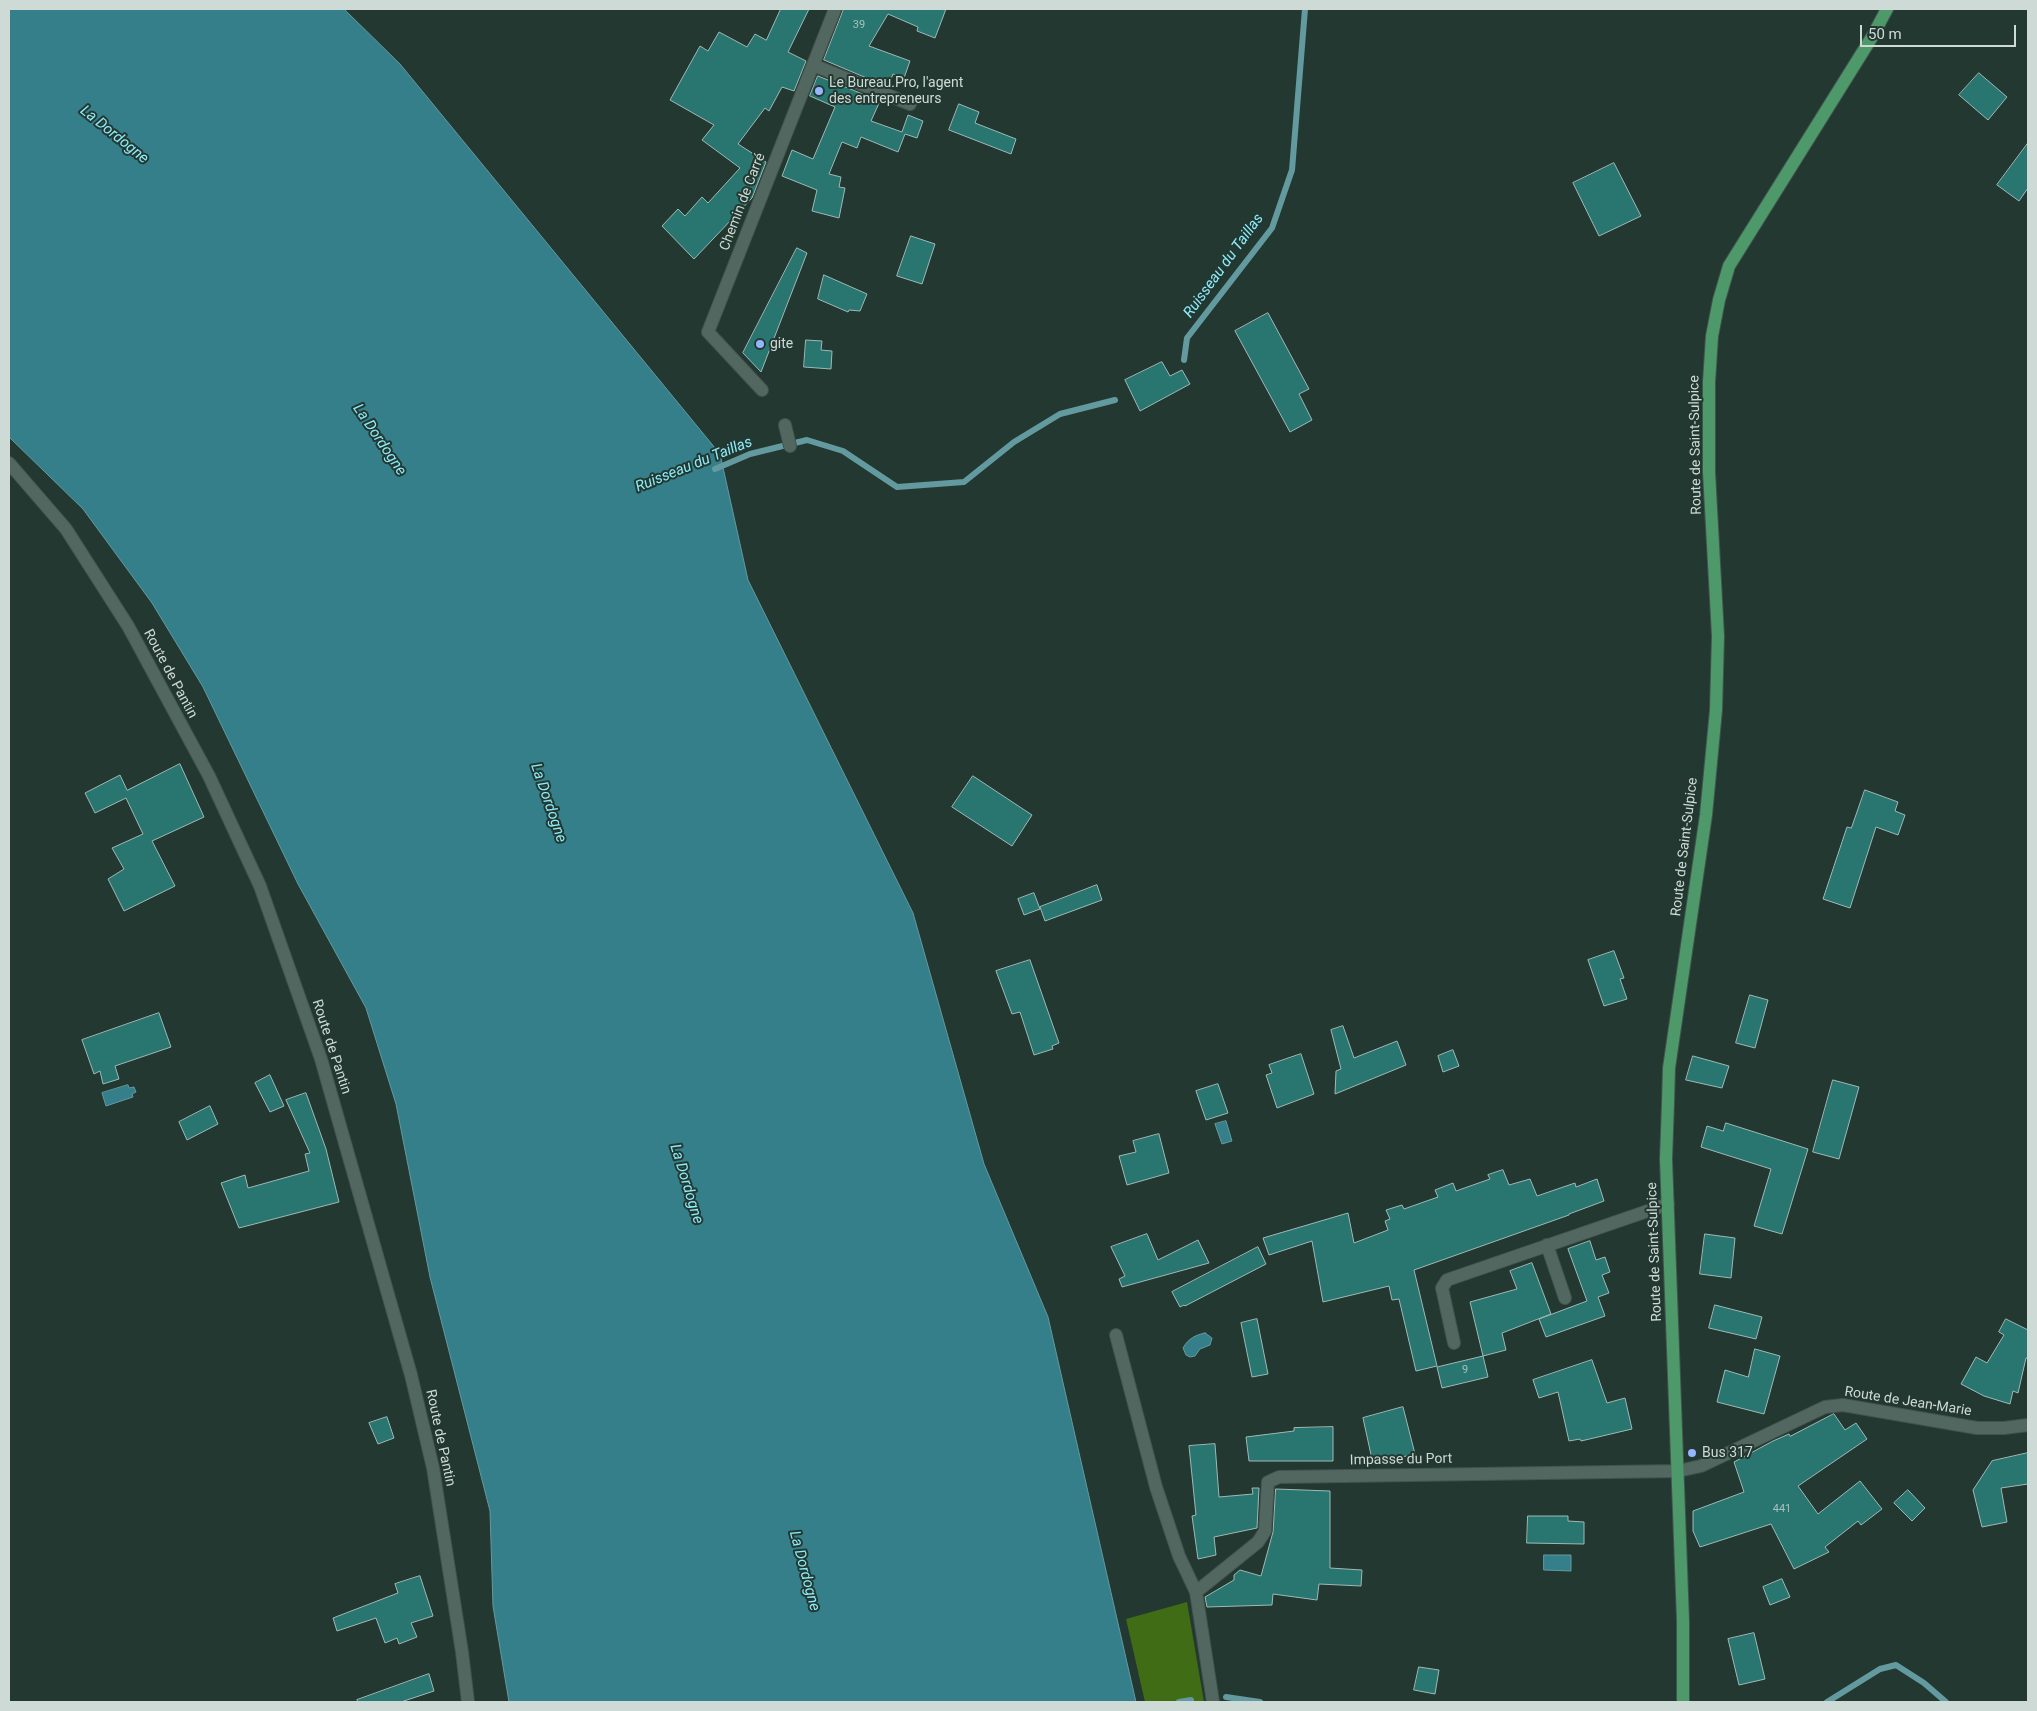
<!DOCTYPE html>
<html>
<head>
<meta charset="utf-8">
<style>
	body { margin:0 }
	#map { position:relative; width:2037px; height:1711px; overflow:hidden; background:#233831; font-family:Roboto,sans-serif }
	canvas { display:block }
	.frame { position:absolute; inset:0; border:10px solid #cedad5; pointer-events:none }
	.scale { position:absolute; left:1860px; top:25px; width:156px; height:22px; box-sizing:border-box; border:2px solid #cedad5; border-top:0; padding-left:6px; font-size:15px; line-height:18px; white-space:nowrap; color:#cedad5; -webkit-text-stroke:4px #233831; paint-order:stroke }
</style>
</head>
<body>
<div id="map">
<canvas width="2037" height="1711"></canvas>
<div class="frame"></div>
<div class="scale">50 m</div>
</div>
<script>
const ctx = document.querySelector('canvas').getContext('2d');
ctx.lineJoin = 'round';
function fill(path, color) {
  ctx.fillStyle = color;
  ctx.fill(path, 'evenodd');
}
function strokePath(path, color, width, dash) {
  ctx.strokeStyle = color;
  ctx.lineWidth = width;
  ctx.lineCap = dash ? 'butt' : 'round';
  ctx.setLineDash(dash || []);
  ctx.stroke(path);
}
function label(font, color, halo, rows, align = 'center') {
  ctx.font = font + ' Roboto,sans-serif';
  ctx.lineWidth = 4;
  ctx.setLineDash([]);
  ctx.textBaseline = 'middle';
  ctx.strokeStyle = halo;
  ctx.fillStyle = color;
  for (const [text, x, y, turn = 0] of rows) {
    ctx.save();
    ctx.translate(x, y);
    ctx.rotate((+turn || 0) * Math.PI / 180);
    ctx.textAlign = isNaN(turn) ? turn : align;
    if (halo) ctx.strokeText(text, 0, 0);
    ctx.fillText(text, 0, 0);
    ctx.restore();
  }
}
const forest = new Path2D(`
	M 1187,1602 L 1204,1702 L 1145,1702 L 1126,1619 Z`);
const water = new Path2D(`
	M 9,9 L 344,9 L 400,64 L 720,454 L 748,580 L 913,913 L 984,1164 L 1048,1317 L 1136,1702 L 509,1702 L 493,1606 L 490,1511 L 430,1277 L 396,1104 L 366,1008 L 298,884 L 203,687 L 152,603 L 83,509 L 9,437 Z
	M 128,1085 L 129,1088 L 134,1087 L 136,1092 L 132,1094 L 133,1097 L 106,1106 L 102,1093 Z
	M 1226,1121 L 1232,1141 L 1222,1144 L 1215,1124 Z
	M 1205,1333 L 1212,1338 L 1210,1345 L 1200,1349 L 1195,1356 L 1190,1357 L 1186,1355 L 1183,1348 C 1188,1339 1195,1335 1205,1333 Z
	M 1544,1555 L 1571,1555 L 1571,1571 L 1544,1570 Z`);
const stream = new Path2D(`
	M 1184,360 L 1187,338 L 1272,228 L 1292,170 L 1305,9
	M 715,469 L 750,454 L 807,440 L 843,451 L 897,487 L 964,482 L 1014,442 L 1060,414 L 1115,400
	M 1226,1697 L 1260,1702
	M 1179,1702 L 1191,1700
	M 1827,1702 L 1880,1669 L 1896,1665 L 1924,1683 L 1946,1702`);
const building = new Path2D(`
	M 781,9 L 809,9 L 788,52 L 806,61 L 794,91 L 782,87 L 769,111 L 765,108 L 738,144 L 766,162 L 752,198 L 694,259 L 662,226 L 678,209 L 685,216 L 702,197 L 708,203 L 740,168 L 702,140 L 714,125 L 670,100 L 700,46 L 708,51 L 719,32 L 747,47 L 755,34 L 766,40 Z
	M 844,9 L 946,9 L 935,38 L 917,31 L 918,27 L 888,14 L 869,46 L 910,61 L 904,78 L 893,74 L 888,87 L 824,60 Z
	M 1979,73 L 2007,97 L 1988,120 L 1959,95 Z
	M 818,76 L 880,101 L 871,121 L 902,132 L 908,115 L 923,121 L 917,138 L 905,134 L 898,152 L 861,137 L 857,148 L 842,142 L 829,174 L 841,177 L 839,187 L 845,188 L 839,218 L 812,211 L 817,190 L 782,176 L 792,150 L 813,159 L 835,107 L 810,96 Z
	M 959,104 L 979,112 L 975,123 L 1016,139 L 1011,154 L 949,130 Z
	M 2028,143 L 2028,188 L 2019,201 L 1997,185 Z
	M 1614,163 L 1641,216 L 1599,236 L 1573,183 Z
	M 911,236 L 935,244 L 922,284 L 897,276 Z
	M 797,248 L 807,253 L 761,372 L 743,353 Z
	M 824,275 L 867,294 L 860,311 L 849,310 L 848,312 L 818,299 Z
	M 1268,313 L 1309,389 L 1299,394 L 1312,420 L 1290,432 L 1235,331 Z
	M 806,340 L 822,341 L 821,350 L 832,351 L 831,369 L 804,367 Z
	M 1162,362 L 1170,376 L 1182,370 L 1190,384 L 1140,411 L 1125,380 Z
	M 180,764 L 204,817 L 152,841 L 175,886 L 124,911 L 108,879 L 124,869 L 112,848 L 143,834 L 126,798 L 95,813 L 85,793 L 120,775 L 127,790 Z
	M 973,776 L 1032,815 L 1012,846 L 952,807 Z
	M 1865,790 L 1898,802 L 1895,811 L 1905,815 L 1898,835 L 1876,827 L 1850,908 L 1823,899 L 1847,827 L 1851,828 Z
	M 1097,885 L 1102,900 L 1045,921 L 1040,907 Z
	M 1034,893 L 1040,909 L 1024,915 L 1018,899 Z
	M 1614,951 L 1624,978 L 1620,979 L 1627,999 L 1604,1006 L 1588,960 Z
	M 1030,960 L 1059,1043 L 1052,1046 L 1053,1049 L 1034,1055 L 1020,1012 L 1012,1014 L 996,971 Z
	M 1750,995 L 1768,1000 L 1755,1048 L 1736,1043 Z
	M 159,1013 L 171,1047 L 115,1066 L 119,1079 L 103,1084 L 100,1071 L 94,1074 L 82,1040 Z
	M 1343,1026 L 1354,1058 L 1397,1041 L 1406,1065 L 1335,1094 L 1336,1071 L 1341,1069 L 1331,1030 Z
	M 1453,1050 L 1459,1066 L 1443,1072 L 1438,1056 Z
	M 1301,1054 L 1314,1094 L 1277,1108 L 1266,1075 L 1272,1073 L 1269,1065 Z
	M 1693,1056 L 1729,1066 L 1722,1088 L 1686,1080 Z
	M 270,1075 L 284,1106 L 270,1112 L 255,1083 Z
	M 1833,1080 L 1859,1087 L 1839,1159 L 1813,1152 Z
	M 1218,1084 L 1228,1113 L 1206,1120 L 1196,1091 Z
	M 306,1093 L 326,1149 L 339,1202 L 239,1228 L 221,1183 L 245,1175 L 248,1188 L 309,1171 L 305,1154 L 310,1153 L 286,1100 Z
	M 210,1106 L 218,1124 L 187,1140 L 179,1122 Z
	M 1726,1123 L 1808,1149 L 1782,1234 L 1754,1226 L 1771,1169 L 1701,1147 L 1707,1126 L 1723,1131 Z
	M 1159,1134 L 1169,1173 L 1127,1185 L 1119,1156 L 1136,1152 L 1133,1141 Z
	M 1503,1170 L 1509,1185 L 1530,1179 L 1537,1196 L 1575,1183 L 1576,1187 L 1597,1179 L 1604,1201 L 1569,1214 L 1569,1215 L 1414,1270 L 1437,1366 L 1416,1371 L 1399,1299 L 1392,1300 L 1389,1286 L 1323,1302 L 1312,1241 L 1269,1255 L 1263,1238 L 1348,1213 L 1354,1243 L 1388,1230 L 1385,1221 L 1390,1219 L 1386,1210 L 1402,1205 L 1404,1209 L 1438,1197 L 1435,1190 L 1453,1183 L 1456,1191 L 1490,1179 L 1488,1175 Z
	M 1147,1234 L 1158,1260 L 1198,1240 L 1209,1263 L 1122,1287 L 1119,1279 L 1125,1276 L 1111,1247 Z
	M 1705,1234 L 1735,1238 L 1731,1278 L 1700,1274 Z
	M 1590,1241 L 1596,1260 L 1605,1257 L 1610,1272 L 1602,1275 L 1609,1293 L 1598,1297 L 1605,1316 L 1546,1337 L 1539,1319 L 1587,1301 L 1568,1249 Z
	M 1258,1247 L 1266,1264 L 1185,1306 L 1184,1305 L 1180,1307 L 1172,1292 Z
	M 1532,1263 L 1551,1314 L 1502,1333 L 1506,1350 L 1483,1356 L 1488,1377 L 1442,1388 L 1437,1367 L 1483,1356 L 1470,1302 L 1517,1289 L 1510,1271 Z
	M 1715,1305 L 1762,1317 L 1756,1339 L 1709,1328 Z
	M 1257,1319 L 1268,1374 L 1252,1377 L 1241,1323 Z
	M 2006,1319 L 2028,1330 L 2028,1358 L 2026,1358 L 2018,1393 L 2013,1391 L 2010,1404 L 1984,1396 L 1961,1384 L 1976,1357 L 1987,1363 L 2004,1335 L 1999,1332 Z
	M 1755,1349 L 1780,1356 L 1764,1414 L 1717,1402 L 1725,1370 L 1748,1377 Z
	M 1592,1360 L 1607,1403 L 1625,1398 L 1632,1429 L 1581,1441 L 1580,1439 L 1569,1441 L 1558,1392 L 1539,1398 L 1533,1380 Z
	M 1403,1407 L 1415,1454 L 1373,1464 L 1363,1418 Z
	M 1834,1414 L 1845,1430 L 1856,1423 L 1867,1439 L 1798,1486 L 1818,1514 L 1860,1481 L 1882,1509 L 1861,1525 L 1858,1521 L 1825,1547 L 1829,1552 L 1794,1569 L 1771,1524 L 1700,1547 L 1693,1531 L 1693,1511 L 1744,1492 L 1734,1462 L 1773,1441 L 1789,1434 L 1790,1436 Z
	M 387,1417 L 394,1438 L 378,1444 L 369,1423 Z
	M 1333,1427 L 1333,1461 L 1249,1461 L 1246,1437 L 1294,1431 L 1294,1428 Z
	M 1215,1444 L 1219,1497 L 1253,1494 L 1252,1488 L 1259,1488 L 1257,1528 L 1214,1537 L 1216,1555 L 1198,1559 L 1192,1516 L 1196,1515 L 1189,1446 Z
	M 2028,1453 L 2028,1484 L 2001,1488 L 2007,1522 L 1982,1527 L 1973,1490 L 1992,1461 Z
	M 1276,1489 L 1330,1491 L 1330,1568 L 1362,1570 L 1361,1586 L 1319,1584 L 1317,1600 L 1273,1594 L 1272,1605 L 1207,1607 L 1205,1597 L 1234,1580 L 1234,1575 L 1240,1570 L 1261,1576 L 1273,1532 Z
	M 1908,1490 L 1925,1508 L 1912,1521 L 1894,1503 Z
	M 1528,1516 L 1568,1516 L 1568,1521 L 1584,1522 L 1584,1544 L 1527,1543 Z
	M 420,1576 L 433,1616 L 411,1623 L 417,1637 L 399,1644 L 397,1638 L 385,1643 L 376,1618 L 337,1631 L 333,1618 L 398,1593 L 395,1584 Z
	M 1782,1579 L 1790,1597 L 1770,1605 L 1763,1587 Z
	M 1754,1633 L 1765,1679 L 1739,1685 L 1728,1639 Z
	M 1419,1667 L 1439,1670 L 1435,1694 L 1414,1690 Z
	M 429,1674 L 434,1691 L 401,1702 L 358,1702 L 357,1700 Z`);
const minor = new Path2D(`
	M 813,65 L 910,104
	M 762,390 L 708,332 L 835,9
	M 785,425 L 790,446
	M 9,463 L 66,529 L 128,626 L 209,776 L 260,886 L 321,1059 L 411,1375 L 433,1468 L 462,1652 L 468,1702
	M 1547,1245 L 1565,1298
	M 1116,1335 L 1156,1487 L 1179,1556 L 1196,1592 L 1213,1702
	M 1454,1343 L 1442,1288 L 1447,1280 L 1668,1204
	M 1196,1592 L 1258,1542 L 1265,1531 L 1268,1482 L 1279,1477 L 1678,1471 L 1701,1466 L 1825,1407 L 1843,1405 L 1977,1428 L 2004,1428 L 2028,1425`);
const major = new Path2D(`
	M 1683,1702 L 1683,1621 L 1666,1159 L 1668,1103 L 1669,1068 L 1706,815 L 1716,710 L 1718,636 L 1709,472 L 1709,382 L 1712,336 L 1719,300 L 1729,266 L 1872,37 L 1887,9`);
const markers = [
	[819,91,5,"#95b6fd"],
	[760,344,5,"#95b6fd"],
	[1692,1453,5,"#95b6fd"]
];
const numberNames = [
	["39",859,25],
	["9",1465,1370],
	["441",1782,1509]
];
const poiNames = [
	["Le Bureau.Pro, l'agent",829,83],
	["des entrepreneurs",829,99],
	["gite",770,344],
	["Bus 317",1702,1453]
];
const streetNames = [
	["Chemin de Carré",743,202,-69],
	["Route de Saint-Sulpice",1696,445,-91],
	["Route de Pantin",170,674,62],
	["Route de Saint-Sulpice",1685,847,-83],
	["Route de Pantin",331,1047,72],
	["Route de Saint-Sulpice",1655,1252,-92],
	["Route de Jean-Marie",1908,1402,9],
	["Route de Pantin",440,1438,78],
	["Impasse du Port",1401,1460,-1]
];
const waterNames = [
	["La Dordogne",114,135,39],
	["Ruisseau du Taillas",1224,266,-54],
	["La Dordogne",379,440,56],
	["Ruisseau du Taillas",694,465,-22],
	["La Dordogne",548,803,71],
	["La Dordogne",686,1184,73],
	["La Dordogne",804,1571,75]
];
fill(forest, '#406c16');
fill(water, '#357f8a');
strokePath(water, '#639aa0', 1);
strokePath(stream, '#639aa0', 6);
fill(building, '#297671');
strokePath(building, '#9fb9b6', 1);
strokePath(minor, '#42534e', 14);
strokePath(major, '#42534e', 14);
strokePath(minor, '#51675f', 12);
strokePath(major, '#4e996a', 12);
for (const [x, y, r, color] of markers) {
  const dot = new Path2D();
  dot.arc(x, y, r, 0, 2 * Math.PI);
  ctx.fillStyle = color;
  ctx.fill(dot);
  strokePath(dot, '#233831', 2);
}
label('11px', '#a5c1bc', null, numberNames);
label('14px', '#cedad5', '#233831', poiNames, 'left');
label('14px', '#cedad5', '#233831', streetNames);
label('italic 15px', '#8decfb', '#233831', waterNames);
</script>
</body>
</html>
